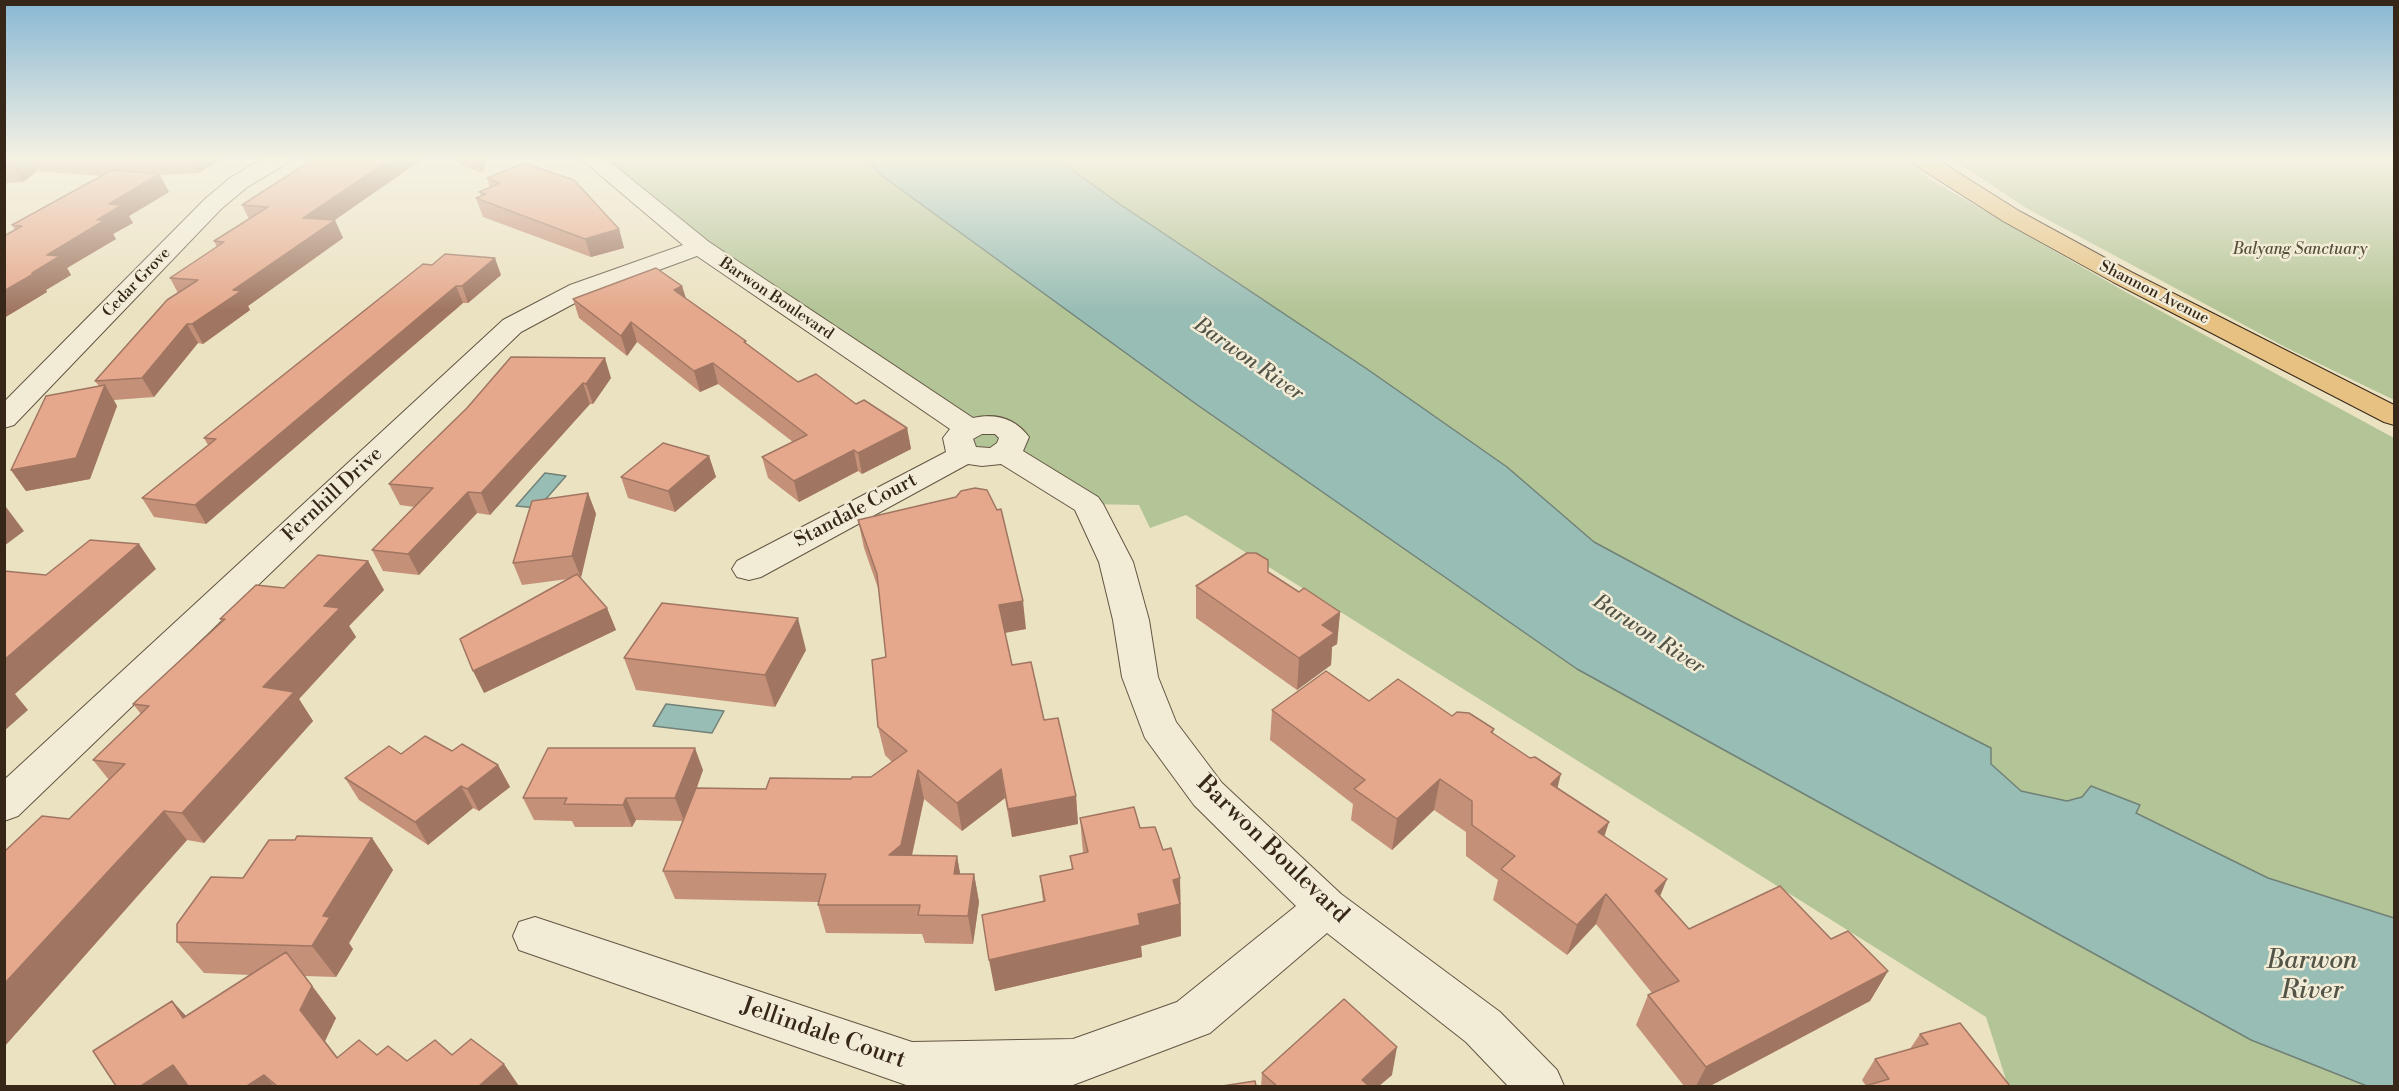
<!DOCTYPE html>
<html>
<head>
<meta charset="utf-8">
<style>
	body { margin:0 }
	#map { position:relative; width:2399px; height:1091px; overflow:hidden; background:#ebe2c2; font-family:"Libre Bodoni",serif }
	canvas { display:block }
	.frame { position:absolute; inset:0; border:6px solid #362719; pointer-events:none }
</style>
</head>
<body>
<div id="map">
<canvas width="2399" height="1091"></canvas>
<div class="frame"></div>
</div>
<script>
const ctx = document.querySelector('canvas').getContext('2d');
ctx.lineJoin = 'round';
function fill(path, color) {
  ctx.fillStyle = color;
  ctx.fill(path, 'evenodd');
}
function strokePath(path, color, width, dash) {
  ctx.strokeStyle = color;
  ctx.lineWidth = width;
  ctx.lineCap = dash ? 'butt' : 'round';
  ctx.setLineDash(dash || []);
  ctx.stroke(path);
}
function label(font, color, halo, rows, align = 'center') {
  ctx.font = font + ' "Libre Bodoni",serif';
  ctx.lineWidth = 5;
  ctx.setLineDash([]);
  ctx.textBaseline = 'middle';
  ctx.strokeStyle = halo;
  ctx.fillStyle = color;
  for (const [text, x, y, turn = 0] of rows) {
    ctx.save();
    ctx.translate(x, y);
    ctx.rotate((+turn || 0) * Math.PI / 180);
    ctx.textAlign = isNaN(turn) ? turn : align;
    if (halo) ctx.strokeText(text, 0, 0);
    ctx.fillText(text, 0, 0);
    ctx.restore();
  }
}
const green = new Path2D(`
	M 591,158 L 865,158 L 881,175 L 1196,404 L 1578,669 L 2251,1040 L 2367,1086 L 2008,1086 L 1986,1017 L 1186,515 L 1150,528 L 1139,505 L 1087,504 L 1003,453 L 979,458 L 962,433 Z
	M 1056,158 L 1901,158 L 1933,181 L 2122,290 L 2394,438 L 2394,918 L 2268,878 L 2135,812 L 2140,805 L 2092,786 L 2082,797 L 2067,801 L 2021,791 L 1991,764 L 1991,748 L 1741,621 L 1594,542 L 1507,467 L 1367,369 L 1118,203 Z
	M 1951,158 L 2394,158 L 2394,400 L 2287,348 L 2026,208 Z`);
const water = new Path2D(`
	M 865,158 L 1056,158 L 1118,203 L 1367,369 L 1507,467 L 1594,542 L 1741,621 L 1991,748 L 1991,764 L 2021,791 L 2067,801 L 2082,797 L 2091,786 L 2140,805 L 2136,813 L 2268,878 L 2394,918 L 2394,1086 L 2367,1086 L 2251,1040 L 1577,669 L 1196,404 L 881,175 Z
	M 545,473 L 566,476 L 538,508 L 516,506 Z
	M 666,704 L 724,711 L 712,733 L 653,726 Z`);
const minor = new Path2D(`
	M 263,158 L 290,158 L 287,163 L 246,188 L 221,209 L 14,425 L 4,428 L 4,402 L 205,199 L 230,178 Z
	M 580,158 L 605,158 L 709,242 L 973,418 C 995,413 1015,418 1029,437 L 1023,451 L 1098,497 L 1103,504 L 1133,562 L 1149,620 L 1158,677 L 1176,722 L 1222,783 L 1341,894 L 1500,1012 L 1557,1070 L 1564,1086 L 1508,1086 L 1466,1042 L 1327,933 L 1210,1033 L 1073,1085 L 909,1086 L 519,950 L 513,936 L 519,922 L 535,917 L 912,1042 L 1073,1039 L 1177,1002 L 1296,906 L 1194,805 L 1145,738 L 1122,677 L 1113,620 L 1099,562 L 1075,510 L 1001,464 L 982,466 L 968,464 L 761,577 L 749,580 L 737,577 L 732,569 L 737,561 L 946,452 L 943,438 L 950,429 L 697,256 L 588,296 L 521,332 L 18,816 L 4,821 L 4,780 L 503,320 L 570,285 L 683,245 ZM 982,434 L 995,434 L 999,438 L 997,443 L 990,448 L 976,447 L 973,439 Z`);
const major = new Path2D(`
	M 1909,158 L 1935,158 L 2019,211 L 2131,272 L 2394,405 L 2394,425 L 2384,422 L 2113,282 L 2003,221 L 1912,163 Z`);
const wall = new Path2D(`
	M 4,158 L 224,158 L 198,173 L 160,175 L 169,192 L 129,216 L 133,223 L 113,234 L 116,239 L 67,268 L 71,275 L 46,290 L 47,292 L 4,318 L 15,230 L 12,225 L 101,176 L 37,171 L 23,182 L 7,183 L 4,185 Z
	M 424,158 L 334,220 L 343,238 L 248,306 L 250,310 L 203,344 L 198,343 L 154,397 L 114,400 L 117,406 L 90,479 L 26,491 L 11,470 L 99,386 L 95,381 L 178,293 L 170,278 L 217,247 L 214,241 L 249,219 L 242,205 Z
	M 458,158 L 489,158 L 482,173 L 460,165 Z
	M 487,178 L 619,229 L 624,248 L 591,257 L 483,217 L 476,198 L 481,196 L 479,192 L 490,187 Z
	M 423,264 L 501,275 L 468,303 L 463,303 L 206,524 L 154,517 L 142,498 L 208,445 L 204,438 Z
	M 682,286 L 686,298 L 798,382 L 856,404 L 907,428 L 911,449 L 862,474 L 858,471 L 799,502 L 768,478 L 762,457 L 793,442 L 718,384 L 700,392 L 637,342 L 627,356 L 579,318 L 573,299 Z
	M 611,378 L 593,404 L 590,404 L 490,515 L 477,513 L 419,575 L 383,571 L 372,550 L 415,507 L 400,505 L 389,484 L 467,408 Z
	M 709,456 L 716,477 L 675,512 L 628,498 L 621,477 Z
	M 588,493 L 596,514 L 580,578 L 607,608 L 616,630 L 484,693 L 568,579 L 522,585 L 513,563 Z
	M 858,520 L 1026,629 L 1005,633 L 1012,665 L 1044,720 L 1076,796 L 1078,824 L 1012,837 L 1005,798 L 962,831 L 924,799 L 912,855 L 957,856 L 960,874 L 974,874 L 979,902 L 973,944 L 925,943 L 922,934 L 826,933 L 818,905 L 818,902 L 675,899 L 663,871 L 683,821 L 636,820 L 632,827 L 575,827 L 572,821 L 534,820 L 523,798 L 703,770 L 697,788 L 766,789 L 871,777 L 892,762 L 885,755 L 878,727 L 886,657 L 879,591 L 864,548 Z
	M 368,561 L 384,590 L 349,626 L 356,637 L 299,699 L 313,721 L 204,843 L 187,840 L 4,1047 L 4,852 L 69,819 L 109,780 L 93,760 L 141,714 L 133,704 L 222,622 L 220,619 L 284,588 Z
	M 1268,572 L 1299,592 L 1340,612 L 1337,644 L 1332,647 L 1331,665 L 1297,690 L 1196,618 L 1196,586 Z
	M 806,650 L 775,707 L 636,690 L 624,658 Z
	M 1369,701 L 1452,716 L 1494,729 L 1493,733 L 1557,788 L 1604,836 L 1660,896 L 1689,929 L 1831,939 L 1888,971 L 1870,1001 L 1710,1086 L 1684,1086 L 1636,1025 L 1648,995 L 1652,993 L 1596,924 L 1567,955 L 1493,900 L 1498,880 L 1466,856 L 1466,832 L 1434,810 L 1392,850 L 1351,820 L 1353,804 L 1270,740 L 1272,710 Z
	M 452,751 L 498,765 L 510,787 L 479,811 L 473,808 L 428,845 L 359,800 L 345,778 L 401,754 Z
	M 1080,818 L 1140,828 L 1163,850 L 1180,878 L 1181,936 L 1141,946 L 1142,957 L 995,991 L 1043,901 L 1040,876 L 1072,870 L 1070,856 L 1083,853 Z
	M 372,838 L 393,870 L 349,943 L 353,949 L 336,977 L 305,976 L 336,1018 L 325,1041 L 338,1058 L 377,1055 L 407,1061 L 452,1055 L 519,1086 L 116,1086 L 172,1001 L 186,1016 L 250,975 L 204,973 L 177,942 L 243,878 L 295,840 Z
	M 1920,1034 L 2010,1086 L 1866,1086 L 1862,1080 L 1875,1059 L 1910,1049 Z
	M 1262,1073 L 1392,1075 L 1379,1086 L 1261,1086 Z`);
const shadedWall = new Path2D(`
	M 21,158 L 29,158 L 37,171 L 23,182 L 12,165 Z
	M 191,158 L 224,158 L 198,173 Z
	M 392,158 L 424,158 L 312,236 L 303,218 Z
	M 476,158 L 489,158 L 482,173 Z
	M 159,174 L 169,192 L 129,216 L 133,223 L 113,234 L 116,239 L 67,268 L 71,275 L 46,290 L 47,292 L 4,318 L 4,291 L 32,273 L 47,255 L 97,220 L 109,204 Z
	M 335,220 L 343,238 L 248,306 L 250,310 L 203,344 L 192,324 L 233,290 Z
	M 619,229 L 624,248 L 591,257 L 585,239 Z
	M 495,258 L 501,275 L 468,303 L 462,286 Z
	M 456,286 L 463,303 L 206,524 L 195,505 Z
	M 682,286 L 688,306 L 674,290 Z
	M 631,322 L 637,342 L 627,356 L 621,336 Z
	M 187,324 L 198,343 L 154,397 L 142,378 Z
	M 605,358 L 611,378 L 593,404 L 586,384 Z
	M 713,363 L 718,384 L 700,392 L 694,371 Z
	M 583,383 L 590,404 L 490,515 L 481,493 Z
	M 105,385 L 117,406 L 90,479 L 26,491 L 11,470 Z
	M 907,428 L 911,449 L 862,474 L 858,453 Z
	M 854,450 L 858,471 L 799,502 L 794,481 Z
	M 709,456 L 716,477 L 675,512 L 668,491 Z
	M 468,492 L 477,513 L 419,575 L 408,554 Z
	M 588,493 L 596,514 L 581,578 L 572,556 Z
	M 6,507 L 24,531 L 4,546 L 4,508 Z
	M 139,544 L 156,569 L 15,694 L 28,710 L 4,731 L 4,660 Z
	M 368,561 L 384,590 L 349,626 L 356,637 L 299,699 L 313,721 L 204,843 L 182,813 L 263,687 L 324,606 Z
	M 1023,601 L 1026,629 L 1003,633 L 999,605 Z
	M 607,608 L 616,630 L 484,693 L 473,671 Z
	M 1340,612 L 1337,644 L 1332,647 L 1331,665 L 1297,690 L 1299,658 L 1322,625 Z
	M 798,618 L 806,650 L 775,707 L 765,675 Z
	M 695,748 L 703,770 L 684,821 L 675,798 Z
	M 498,765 L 510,787 L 479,811 L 467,789 Z
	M 1001,769 L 1005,798 L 962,831 L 957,803 Z
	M 918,770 L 924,799 L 908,873 L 889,855 Z
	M 1561,774 L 1553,805 L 1551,784 Z
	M 1440,779 L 1434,810 L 1392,850 L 1397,819 Z
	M 461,786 L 473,808 L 428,845 L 415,822 Z
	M 1076,796 L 1078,824 L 1012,837 L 1008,809 Z
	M 626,798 L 636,820 L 632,827 L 623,805 Z
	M 164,811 L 187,840 L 4,1047 L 4,984 Z
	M 1609,822 L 1599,853 L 1598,832 Z
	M 372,838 L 393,870 L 349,943 L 353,949 L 336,977 L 312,946 L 323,916 Z
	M 957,856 L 962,884 L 954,874 Z
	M 974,874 L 979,902 L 973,944 L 968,916 Z
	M 1180,878 L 1181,936 L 1141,946 L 1142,957 L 995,991 L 989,960 Z
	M 1667,879 L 1655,909 L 1655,891 Z
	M 1606,894 L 1596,924 L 1567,955 L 1577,925 Z
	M 1888,971 L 1870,1001 L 1710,1086 L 1696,1086 L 1706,1067 Z
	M 312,986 L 336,1018 L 325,1041 L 360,1086 L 300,1010 Z
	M 172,1001 L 201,1032 L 183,1018 Z
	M 1397,1047 L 1392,1075 L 1379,1086 L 1361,1086 L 1362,1080 Z
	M 504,1064 L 519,1086 L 479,1086 Z
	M 173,1065 L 194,1086 L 141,1086 Z
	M 264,1075 L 274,1086 L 247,1086 Z`);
const building = new Path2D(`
	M 4,158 L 21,158 L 12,165 L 4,165 Z
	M 81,158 L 144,158 L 106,160 Z
	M 315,158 L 392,158 L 303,218 L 335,220 L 233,290 L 241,291 L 192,324 L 187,324 L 142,378 L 95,381 L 167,300 L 198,280 L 170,278 L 224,242 L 214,241 L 268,207 L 242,205 Z
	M 524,163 L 574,180 L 619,229 L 585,239 L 476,198 L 486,194 L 479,192 L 500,183 L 487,178 Z
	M 112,170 L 159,174 L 109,204 L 122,205 L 97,220 L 105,220 L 47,255 L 60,256 L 32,273 L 35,273 L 4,291 L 4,236 L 22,226 L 12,225 Z
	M 445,254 L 495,258 L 462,286 L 456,286 L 195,505 L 142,498 L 216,439 L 204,438 L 423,264 L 432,265 Z
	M 656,268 L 682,286 L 674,290 L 746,341 L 744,342 L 798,382 L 816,374 L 856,404 L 864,400 L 907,428 L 858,453 L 854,450 L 794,481 L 762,457 L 807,435 L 713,363 L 694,371 L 631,322 L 621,336 L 573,299 Z
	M 511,357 L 605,358 L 586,384 L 583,383 L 481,493 L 468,492 L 408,554 L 372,550 L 433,488 L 389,484 L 467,408 Z
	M 105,385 L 76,458 L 11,470 L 46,396 Z
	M 663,443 L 709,456 L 668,491 L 621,477 Z
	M 975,488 L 987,490 L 997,510 L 1001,509 L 1023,601 L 999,605 L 1012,665 L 1031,662 L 1044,720 L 1058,718 L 1076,796 L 1008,809 L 1001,769 L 957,803 L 918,770 L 901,845 L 889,855 L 957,856 L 954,874 L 974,874 L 968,916 L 918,915 L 920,905 L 818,905 L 826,874 L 663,871 L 696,788 L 766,789 L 770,778 L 851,779 L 852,777 L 871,777 L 907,751 L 878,727 L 872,660 L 886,657 L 877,574 L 858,520 L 956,497 L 961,491 Z
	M 588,493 L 572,556 L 513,563 L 532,501 Z
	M 90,540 L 139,544 L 4,660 L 4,571 L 46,575 Z
	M 1247,553 L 1256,553 L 1268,560 L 1268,572 L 1299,592 L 1304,588 L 1340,612 L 1322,625 L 1334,633 L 1299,658 L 1196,586 Z
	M 318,555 L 368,561 L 324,606 L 340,608 L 263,687 L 294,692 L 182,813 L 164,811 L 4,984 L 4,852 L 42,816 L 69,819 L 125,764 L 93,760 L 149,706 L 133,704 L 225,619 L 220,619 L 256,585 L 284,588 Z
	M 577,574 L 607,608 L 473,671 L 460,639 Z
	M 662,603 L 798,618 L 765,675 L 624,658 Z
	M 1326,671 L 1369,701 L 1398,679 L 1452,716 L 1457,712 L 1469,713 L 1494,729 L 1491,732 L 1530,758 L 1535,757 L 1561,774 L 1551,784 L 1609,822 L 1598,832 L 1667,879 L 1655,891 L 1689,929 L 1780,886 L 1831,939 L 1848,931 L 1888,971 L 1706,1067 L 1648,995 L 1679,981 L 1606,894 L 1577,925 L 1501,869 L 1515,856 L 1472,825 L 1472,801 L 1440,779 L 1397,819 L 1354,789 L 1365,780 L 1272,710 Z
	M 425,736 L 452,751 L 462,744 L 498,765 L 467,789 L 461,786 L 415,822 L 345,778 L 389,746 L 401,754 Z
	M 548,748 L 695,748 L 675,798 L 626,798 L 623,805 L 564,804 L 567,798 L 523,798 Z
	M 1134,807 L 1140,828 L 1155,827 L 1163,850 L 1171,848 L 1180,878 L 1173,880 L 1180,904 L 1138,914 L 1140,925 L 989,960 L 982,915 L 1045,901 L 1040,876 L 1073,869 L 1070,856 L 1088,852 L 1080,818 Z
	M 297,836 L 372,838 L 323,916 L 330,917 L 312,946 L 177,942 L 177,924 L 211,877 L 243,878 L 269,840 L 295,840 Z
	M 286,952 L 312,986 L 300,1010 L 337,1058 L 359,1040 L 377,1055 L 388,1046 L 407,1061 L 435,1040 L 452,1055 L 471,1039 L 504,1064 L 479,1086 L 277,1086 L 264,1075 L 247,1086 L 188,1086 L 173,1065 L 141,1086 L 116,1086 L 93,1051 L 172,1001 L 183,1018 Z
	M 1344,999 L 1397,1047 L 1362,1080 L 1369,1086 L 1277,1086 L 1262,1073 Z
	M 1960,1023 L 2010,1086 L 1865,1086 L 1889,1079 L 1875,1059 L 1928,1044 L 1920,1034 Z
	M 1255,1081 L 1256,1086 L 1222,1086 Z`);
const farParknames = [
	["Balyang Sanctuary",2300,250]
];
const farStreetnames = [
	["Cedar Grove",137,283,-46],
	["Shannon Avenue",2154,293,27],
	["Barwon Boulevard",776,299,34]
];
const streetNames = [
	["Fernhill Drive",333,495,-43],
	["Standale Court",856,511,-28]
];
const waterNames = [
	["Barwon River",1248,360,35],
	["Barwon River",1648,635,33]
];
const nearStreetnames = [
	["Barwon Boulevard",1272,850,44],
	["Jellindale Court",823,1034,19]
];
const nearWaternames = [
	["Barwon",2312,962],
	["River",2312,992]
];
fill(green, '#b3c496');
fill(water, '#98bdb5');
strokePath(water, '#718177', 1.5);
strokePath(minor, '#635643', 2);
strokePath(major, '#362719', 2);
fill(minor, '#f2ecd7');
fill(major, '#e6c181');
fill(wall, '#c59078');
fill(shadedWall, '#a07662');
fill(building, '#e5a88c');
strokePath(building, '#a07662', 1.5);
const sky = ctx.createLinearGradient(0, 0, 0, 311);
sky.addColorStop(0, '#88b8d4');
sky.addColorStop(0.51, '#f6f2e4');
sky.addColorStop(1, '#f6f2e400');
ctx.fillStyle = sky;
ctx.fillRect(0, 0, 2399, 311);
label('italic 16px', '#554e38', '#f2ecd7', farParknames);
label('16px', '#362719', '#f2ecd7', farStreetnames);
label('20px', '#362719', '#f2ecd7', streetNames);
label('italic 21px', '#535448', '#f2ecd7', waterNames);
label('24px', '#362719', '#f2ecd7', nearStreetnames);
label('italic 26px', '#535448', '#f2ecd7', nearWaternames);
</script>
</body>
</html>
